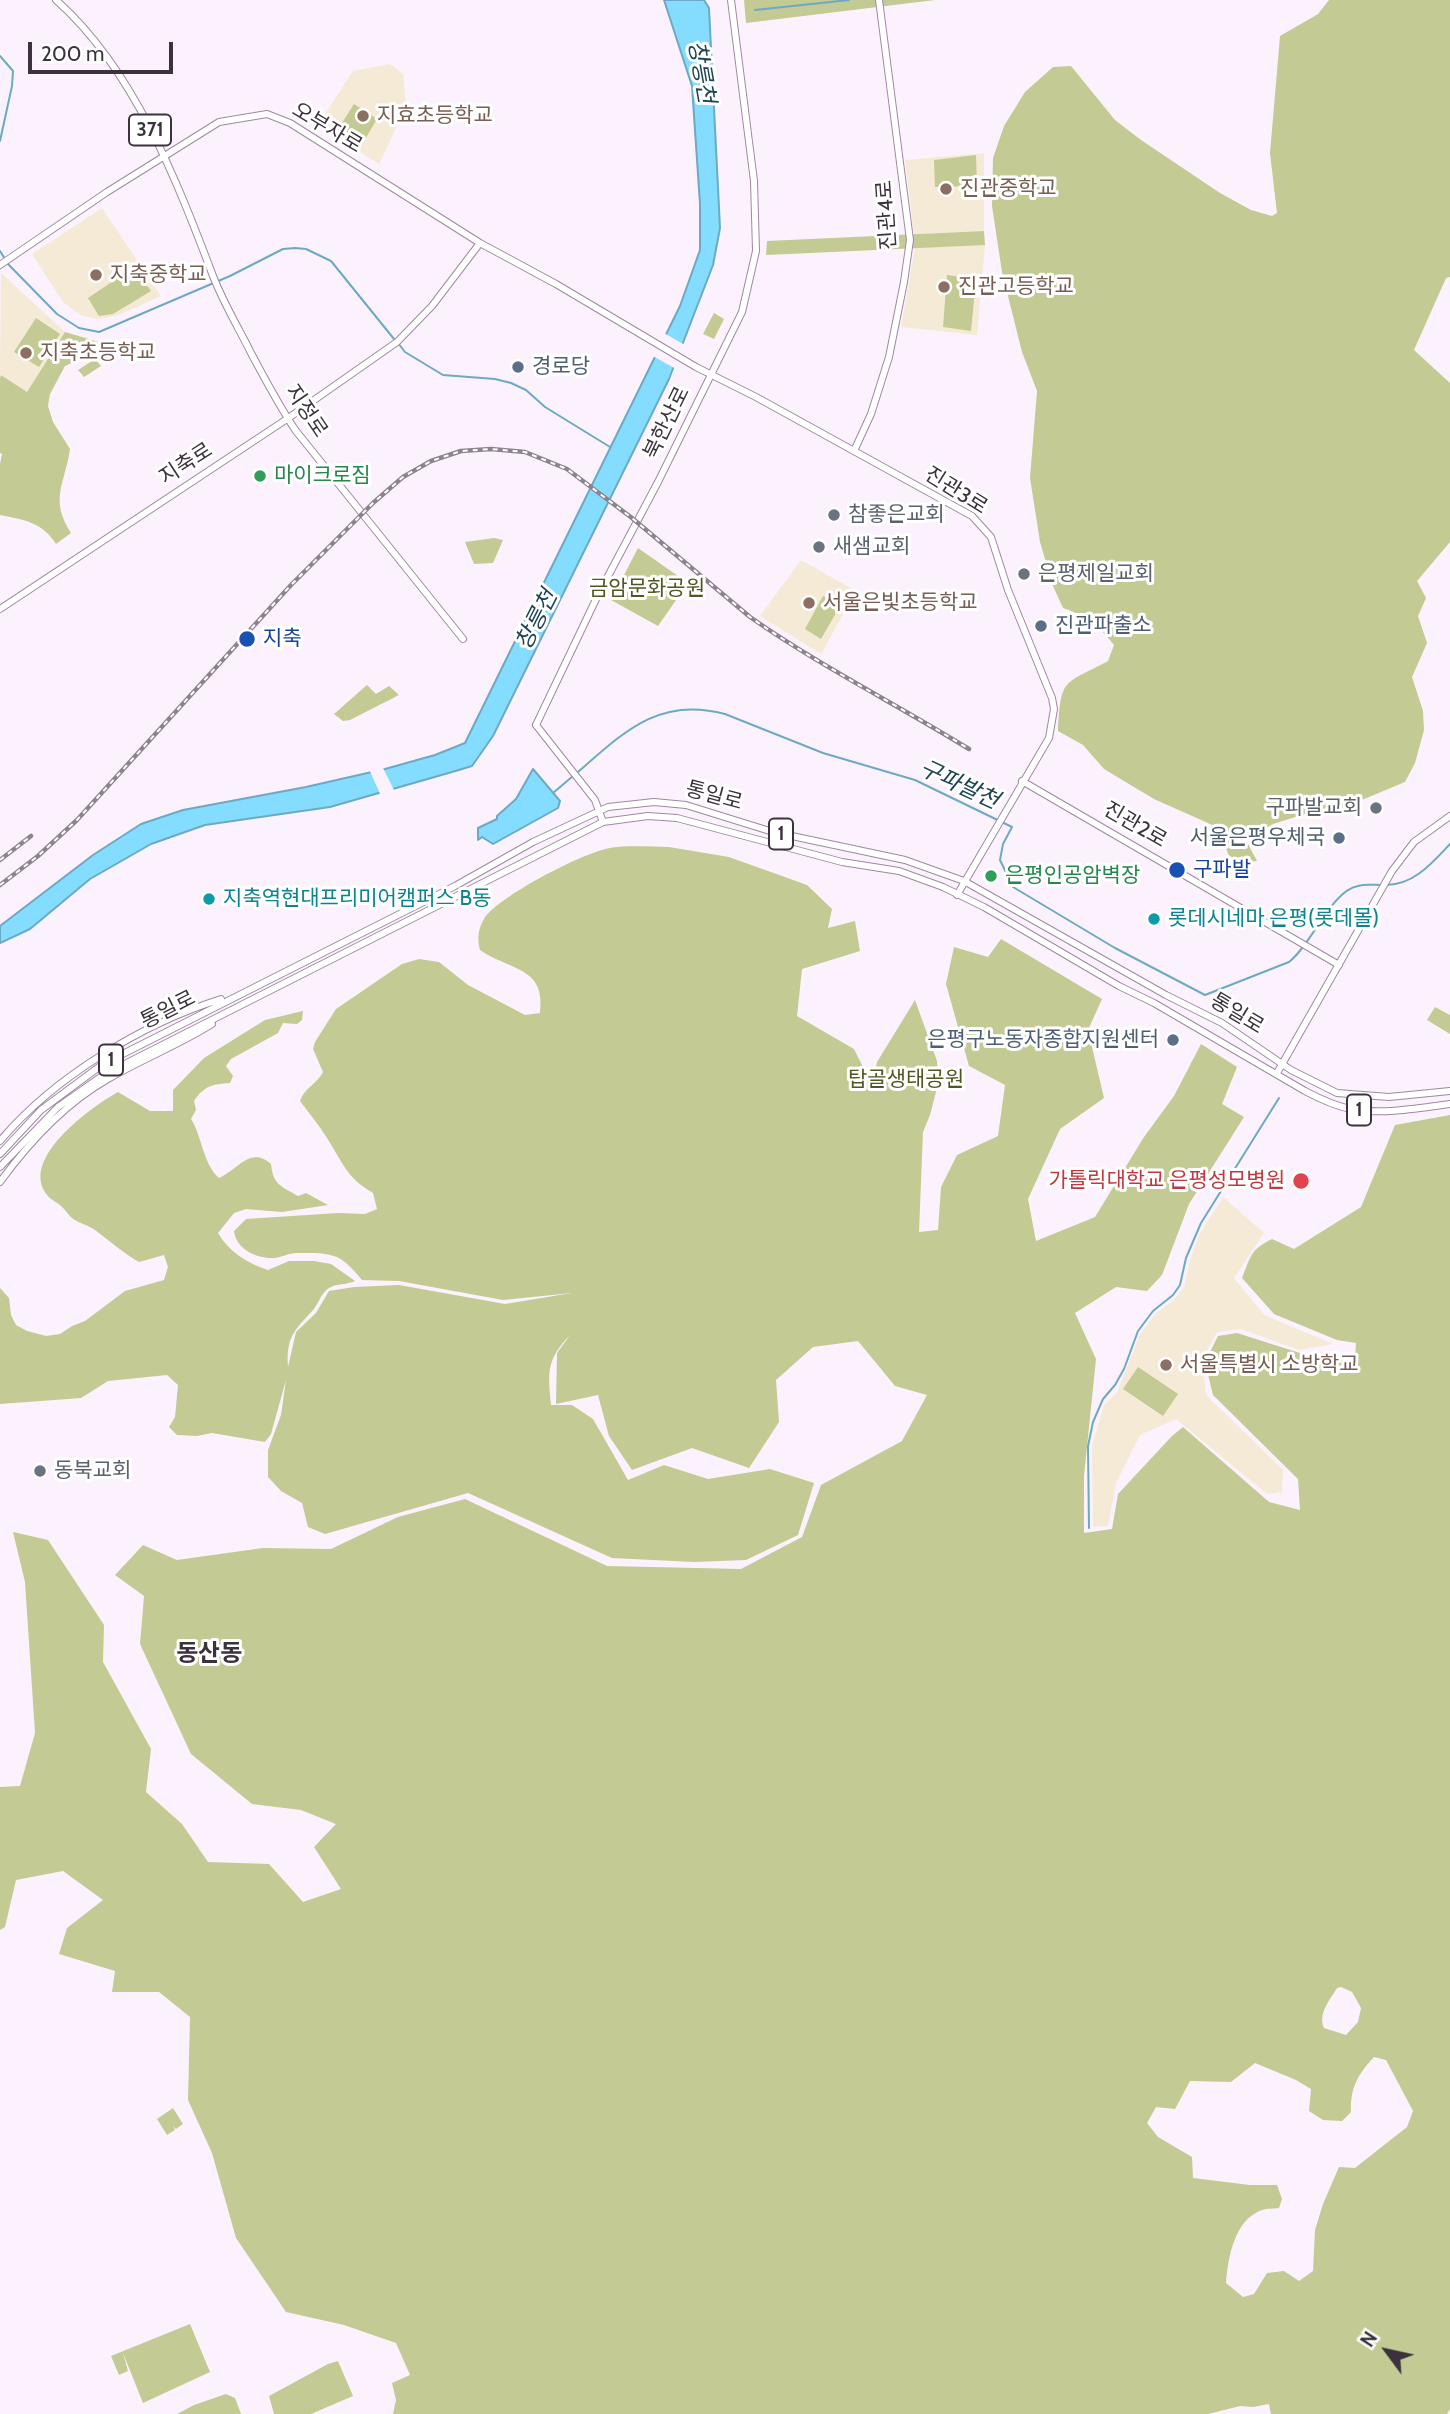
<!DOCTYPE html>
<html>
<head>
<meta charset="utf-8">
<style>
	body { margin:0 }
	#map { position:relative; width:1450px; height:2414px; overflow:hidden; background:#fbf2fd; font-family:Cabin,sans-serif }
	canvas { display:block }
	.north { position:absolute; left:1352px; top:2316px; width:70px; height:70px; -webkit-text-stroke:5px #fff; paint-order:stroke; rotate:303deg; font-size:19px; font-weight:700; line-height:28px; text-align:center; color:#3c323d }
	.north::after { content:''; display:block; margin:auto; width:24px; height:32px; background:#3c323d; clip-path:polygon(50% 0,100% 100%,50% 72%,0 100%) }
	.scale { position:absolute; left:28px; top:42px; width:145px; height:32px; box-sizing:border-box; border:4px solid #3c323d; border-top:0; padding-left:9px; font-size:21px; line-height:24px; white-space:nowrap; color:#3c323d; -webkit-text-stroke:5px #fff; paint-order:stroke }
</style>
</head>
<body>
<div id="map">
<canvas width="1450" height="2414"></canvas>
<div class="north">N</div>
<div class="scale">200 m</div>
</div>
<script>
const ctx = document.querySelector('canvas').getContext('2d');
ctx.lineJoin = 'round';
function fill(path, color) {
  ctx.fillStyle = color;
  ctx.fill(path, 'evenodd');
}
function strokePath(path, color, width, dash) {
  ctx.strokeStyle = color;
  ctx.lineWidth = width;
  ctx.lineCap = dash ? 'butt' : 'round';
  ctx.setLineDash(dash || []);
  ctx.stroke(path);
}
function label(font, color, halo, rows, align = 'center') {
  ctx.font = font + ' Cabin,"Noto Sans KR",sans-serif';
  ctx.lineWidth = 6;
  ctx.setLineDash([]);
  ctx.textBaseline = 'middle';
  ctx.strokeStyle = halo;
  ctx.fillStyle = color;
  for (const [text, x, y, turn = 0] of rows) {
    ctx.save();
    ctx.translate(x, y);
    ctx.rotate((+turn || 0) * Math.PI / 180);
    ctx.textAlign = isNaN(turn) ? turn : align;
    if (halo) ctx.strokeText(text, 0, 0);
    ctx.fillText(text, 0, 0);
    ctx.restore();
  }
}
const education = new Path2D(`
	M 390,64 L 403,74 L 406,107 L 379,164 L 318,125 L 353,71 Z
	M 984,153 L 984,231 L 914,234 L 905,160 Z
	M 102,208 L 161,296 L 116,316 L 96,319 L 81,315 L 63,302 L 32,254 Z
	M 985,245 L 977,335 L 901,327 L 915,247 Z
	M 1,273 L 65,332 L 27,392 L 0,374 Z
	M 801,560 L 856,591 L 821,654 L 760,616 Z
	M 1223,1197 L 1264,1233 L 1234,1278 L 1264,1315 L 1333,1344 L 1299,1350 L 1241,1329 L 1217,1332 L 1202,1360 L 1206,1395 L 1283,1470 L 1282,1492 L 1267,1494 L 1176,1419 L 1140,1435 L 1116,1483 L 1108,1526 L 1093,1527 L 1092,1446 L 1104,1405 L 1117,1392 L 1140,1335 L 1155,1314 L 1174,1300 L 1184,1287 L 1190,1260 L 1199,1235 Z`);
const green = new Path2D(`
	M 744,0 L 935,0 L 746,23 Z
	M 1329,0 L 1450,0 L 1450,277 L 1446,278 L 1414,350 L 1450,383 L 1450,542 L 1417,581 L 1426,598 L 1418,616 L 1427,643 L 1412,677 L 1423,711 L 1424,730 L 1415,763 L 1405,782 L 1345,807 L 1308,813 L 1273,824 L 1246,840 L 1257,861 L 1238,863 L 1228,854 L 1224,842 L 1214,838 L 1219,828 L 1154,799 L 1104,769 L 1083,745 L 1058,731 C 1061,677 1063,685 1108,661 L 1114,645 C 1100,627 1085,615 1063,608 L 1053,586 L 1040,542 L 1030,478 L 1037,391 L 1022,352 L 1002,272 L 992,206 L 993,158 L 1004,126 L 1025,92 L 1053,67 L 1071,66 L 1115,120 L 1141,140 L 1220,193 L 1251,210 L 1272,216 L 1277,213 L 1270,153 L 1280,36 L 1318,14 Z
	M 354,104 L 377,119 L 361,146 L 337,131 Z
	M 976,155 L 977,186 L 935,187 L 934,160 Z
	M 984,231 L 985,245 L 766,255 L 767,241 Z
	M 134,267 L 151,291 L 113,314 L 99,316 L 88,298 Z
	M 947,275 L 976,279 L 971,331 L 943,327 Z
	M 714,313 L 724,319 L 714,339 L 703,334 Z
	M 36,318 L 60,334 L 39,367 L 14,352 Z
	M 65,332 L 109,345 L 65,366 L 50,394 L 48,406 L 53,422 L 70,449 C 65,484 49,499 71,533 L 56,544 C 42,522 25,520 0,515 L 0,464 L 2,454 L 0,453 L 0,378 L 1,375 L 27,392 Z
	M 95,359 L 101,366 L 84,377 L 78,370 Z
	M 494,538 L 503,540 L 493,563 L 474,564 L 465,542 Z
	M 638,548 L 688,583 L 658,626 L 611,600 Z
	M 823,596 L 840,606 L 821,639 L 805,629 Z
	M 367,685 L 376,694 L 389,686 L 399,695 L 350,720 L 343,721 L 334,714 Z
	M 669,847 L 729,857 L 807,885 L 832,909 L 828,928 L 855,921 L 860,951 L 802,969 L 797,1016 L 854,1049 L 872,1085 L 877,1062 L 915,1000 L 937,1061 L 938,1084 L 930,1115 L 923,1132 L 919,1232 L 938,1230 L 941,1187 L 957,1155 L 998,1136 L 1005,1085 L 969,1066 L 946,984 L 954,947 L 988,957 L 1001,939 L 1102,999 L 1088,1030 L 1104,1098 L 1060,1129 L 1028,1199 L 1036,1241 L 1095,1217 L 1144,1137 L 1174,1096 L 1201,1044 L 1237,1067 L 1222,1104 L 1244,1117 L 1189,1204 L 1162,1275 L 1147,1291 L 1116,1287 L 1075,1313 L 1096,1359 L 1084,1476 L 1084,1533 L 1112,1529 L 1118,1494 L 1172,1436 L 1183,1427 L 1269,1502 L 1300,1510 L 1298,1479 L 1213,1395 L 1205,1362 L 1218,1336 L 1237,1333 L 1303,1354 L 1355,1358 L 1356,1343 L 1337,1340 L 1274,1314 L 1242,1278 C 1251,1256 1250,1250 1272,1239 L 1294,1249 L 1361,1207 L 1395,1125 L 1450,1115 L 1450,2409 L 1447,2414 L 1271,2414 L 1269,2404 L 1253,2407 L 1240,2406 L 1208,2414 L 393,2414 L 396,2400 L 392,2383 L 410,2375 L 396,2343 L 344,2325 L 286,2312 L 236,2238 L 212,2153 L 188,2100 L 190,2017 L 159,1992 L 112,1992 L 115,1971 L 59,1954 L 67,1928 L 103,1900 L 63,1871 L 16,1880 L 5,1927 L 0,1930 L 0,1787 L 20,1786 L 35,1733 L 25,1582 L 13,1532 L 48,1540 L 104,1625 L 103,1662 L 151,1749 L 146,1792 L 182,1824 L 208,1862 L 269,1864 L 303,1902 L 341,1889 L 314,1847 L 336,1824 L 301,1810 L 252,1804 L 191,1754 L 140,1644 L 144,1596 L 115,1575 L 143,1545 L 177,1560 L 263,1548 L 331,1549 L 398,1517 L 465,1499 L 607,1566 L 741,1569 L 802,1537 L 821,1485 L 902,1441 L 927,1395 L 895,1386 L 858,1341 L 813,1347 L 776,1380 L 779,1422 L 749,1468 L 692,1448 L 632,1470 L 609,1436 L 598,1395 L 556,1404 L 557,1353 L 570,1335 C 546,1360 548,1372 551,1405 L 572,1405 L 593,1419 L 628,1480 L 664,1465 L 708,1479 L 770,1469 L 814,1483 L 798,1535 L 746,1560 L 694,1562 L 612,1558 L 468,1493 L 325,1534 L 308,1527 L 302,1503 L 281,1491 L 268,1477 L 268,1450 L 281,1415 L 286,1380 L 271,1434 L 265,1442 L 212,1433 L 197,1436 L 177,1435 L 169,1427 L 175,1417 L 178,1385 L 167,1375 L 108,1381 L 81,1398 L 0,1404 L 0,1288 L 9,1298 L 11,1315 L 16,1325 L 27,1331 L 46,1336 L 60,1334 L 72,1326 L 85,1321 L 125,1291 L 164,1280 L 168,1267 L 164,1255 L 139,1262 C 123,1253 110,1241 95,1230 C 88,1225 78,1223 72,1218 C 68,1215 65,1209 61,1206 C 57,1202 51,1200 48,1196 C 17,1160 91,1107 118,1092 L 150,1111 L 173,1111 L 173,1090 L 204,1058 L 265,1020 L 303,1011 L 302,1020 L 297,1024 L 283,1023 L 278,1033 L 231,1059 L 226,1066 L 233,1076 L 230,1083 C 212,1084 204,1086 194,1101 L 196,1110 L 191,1119 C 202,1136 203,1164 219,1178 C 239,1169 250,1146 271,1164 C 273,1185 281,1186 298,1196 L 306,1193 L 328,1205 L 282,1212 L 246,1209 L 234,1213 L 218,1233 C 229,1252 247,1263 268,1270 L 289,1261 L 314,1261 L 331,1264 L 355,1281 C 347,1285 337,1283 329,1288 C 321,1293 319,1303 313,1310 C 294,1331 286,1337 288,1367 L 296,1332 L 316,1313 L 329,1291 L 354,1287 L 399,1285 L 505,1304 L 572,1293 L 503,1300 L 399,1281 L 362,1280 C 355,1272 345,1259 334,1256 C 323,1252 308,1253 296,1253 C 289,1253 282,1257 275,1258 C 258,1259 236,1250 234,1231 L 246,1219 L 338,1213 L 365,1214 L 377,1209 L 373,1193 C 346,1177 343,1163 327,1138 C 319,1125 309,1113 300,1101 C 304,1088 317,1084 323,1072 L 313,1049 L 315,1042 L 336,1009 L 402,964 L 419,959 L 439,962 L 468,985 L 525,1015 L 540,1013 C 546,966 510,971 480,950 C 477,939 478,929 484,919 C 497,897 584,852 610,848 C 629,845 650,847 669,847 ZM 1341,1987 L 1352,1992 L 1361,2008 L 1358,2022 L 1346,2035 L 1324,2028 C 1318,2014 1329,2001 1337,1988 ZM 1374,2057 L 1386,2060 L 1413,2111 L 1407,2127 L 1355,2168 L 1339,2167 L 1323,2204 L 1315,2230 L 1313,2271 L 1299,2281 L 1284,2271 L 1267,2273 L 1254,2294 L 1243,2297 L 1226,2283 C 1228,2258 1234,2220 1262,2210 C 1267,2208 1274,2209 1279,2208 L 1282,2199 L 1277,2185 L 1250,2185 L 1193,2178 L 1192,2157 L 1158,2137 L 1147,2123 L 1156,2107 L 1175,2109 L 1190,2081 L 1231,2082 L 1255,2063 L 1296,2080 L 1311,2089 L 1309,2111 L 1323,2120 L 1342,2121 L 1351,2112 C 1350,2088 1358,2074 1374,2057 Z
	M 1435,1007 L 1450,1015 L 1450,1034 L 1427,1020 Z
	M 1138,1367 L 1178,1394 L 1163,1416 L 1123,1389 Z
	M 173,2108 L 183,2124 L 176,2129 L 173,2126 L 175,2130 L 167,2135 L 157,2119 Z
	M 190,2324 L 210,2372 L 143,2403 L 123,2353 L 128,2371 L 119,2375 L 111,2356 Z
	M 338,2361 L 353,2396 L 311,2414 L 274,2414 L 269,2396 L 328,2364 Z
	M 226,2394 L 235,2398 L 241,2414 L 177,2414 L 194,2405 Z`);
const water = new Path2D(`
	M 664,0 L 704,0 L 709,8 L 720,228 L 713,265 L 669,379 L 493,736 L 472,766 L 452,772 L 330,807 L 205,825 L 151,844 L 90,879 L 30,929 L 0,943 L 0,926 L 93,855 L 141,824 L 183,810 L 306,787 L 385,769 L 435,755 L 465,743 L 680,306 L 700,250 L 700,204 L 692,86 Z
	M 533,769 L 560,801 L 558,808 L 493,844 L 482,837 L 478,840 L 478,828 L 497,819 L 497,816 L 516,799 Z`);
const pier = new Path2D(`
	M 662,332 L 685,345 L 676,369 L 651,355 Z
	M 382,766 L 395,792 L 381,796 L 369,769 Z`);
const stream = new Path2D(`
	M 755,10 L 849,0
	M 0,56 L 13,71 L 12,86 L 0,141
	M 0,251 L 5,259
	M 8,264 L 57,314 L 79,328 L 99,332 L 230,276 L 283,249 L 295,248 L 306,249 L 331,261 L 394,339
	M 398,343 L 405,352 L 443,375 L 495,379 L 511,383 L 526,390 L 545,407 L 610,447
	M 578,772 C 624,732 659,696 725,714 L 823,753 L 915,780 L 1012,827 L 1003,844 L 1000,860 L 1013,887 L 1115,948 L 1205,995 L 1289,962 C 1313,943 1331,891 1358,886 C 1365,884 1373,885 1381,885
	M 553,793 L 573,776
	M 1386,885 C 1414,885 1432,863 1450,844
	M 1089,1528 L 1088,1446 L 1093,1422 L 1103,1399 L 1115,1385 L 1124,1369 L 1138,1331 L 1153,1311 L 1173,1295 L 1180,1285 L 1186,1258 L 1201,1223 L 1279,1098`);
const secondary = new Path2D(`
	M 0,265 L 107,192 L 219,122 L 267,114 L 290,123 L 480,243 L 556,284 L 696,367 L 756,397 L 972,516 L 991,537 L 1008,590 L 1052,698 L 1054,709 L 1049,738 L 957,895
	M 287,419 L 397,342 L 432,306 L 480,243
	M 854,451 L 871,414 L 889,357 L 904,282 L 910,240 L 879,0
	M 536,725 L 598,595 L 658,482 L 742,312 L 756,251 L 754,181 L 731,0
	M 1022,781 L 1339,965
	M 1277,1073 L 1392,871 L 1414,842 L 1450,816`);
const primary = new Path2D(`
	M 56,0 C 134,69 177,181 213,276 C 223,302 238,327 251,353 C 265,379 279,406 296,431 L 463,639
	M 0,609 L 287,419
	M 536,725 L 595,800 L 603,822
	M 0,1141 C 54,1077 142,1024 221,999
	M 0,1154 L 41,1110 L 103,1064 L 455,886 L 533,842 L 608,807 L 654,802 L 686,805 L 773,832 L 905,860 L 964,881 L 1166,995 L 1222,1023 L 1291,1070 L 1337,1093 L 1389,1097 L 1450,1091
	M 0,1167 L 58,1107 L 105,1074 L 603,822 L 648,816 L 677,818 L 842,862 L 899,871 L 943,887 L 984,907 L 1119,986 L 1154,1003 L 1305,1091 C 1320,1099 1335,1106 1351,1109 C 1380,1115 1421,1108 1450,1104
	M 0,1182 C 30,1141 64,1104 108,1079 C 142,1059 179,1045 212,1024`);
const rail = new Path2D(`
	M 0,860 L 31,836
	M 0,885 L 38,856 L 77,820 L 291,585 L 373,503 L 403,477 L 431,461 L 461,451 L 491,449 L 525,452 L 567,469 L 632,518 L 750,617 C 820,666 896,704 969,749`);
const markers = [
	[363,116,7,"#8d6e63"],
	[946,189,7,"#8d6e63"],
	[96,275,7,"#8d6e63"],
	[944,287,7,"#8d6e63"],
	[26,353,7,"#8d6e63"],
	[518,367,7,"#5c6f8a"],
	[260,476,7,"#2e9e5b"],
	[834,515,7,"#6b7280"],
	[819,547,7,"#6b7280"],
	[1024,574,7,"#6b7280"],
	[809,603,7,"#8d6e63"],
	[1041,626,7,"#5c6f8a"],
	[247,639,9,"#1a4fb4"],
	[1376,808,7,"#6b7280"],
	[1339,838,7,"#5c6f8a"],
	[1177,870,9,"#1a4fb4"],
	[991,876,7,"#2e9e5b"],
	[209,899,7,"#0f9aa8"],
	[1154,919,7,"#0f9aa8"],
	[1173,1040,7,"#5c6f8a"],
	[1301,1181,9,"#e0444e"],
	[1166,1365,7,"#8d6e63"],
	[40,1471,7,"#6b7280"]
];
const shields = [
	[150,130,42],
	[781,834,24],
	[111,1060,24],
	[1359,1110,24]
];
const shieldNames = [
	["371",150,130],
	["1",781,834],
	["1",111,1060],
	["1",1359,1110]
];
const educationNames = [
	["지효초등학교",377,116],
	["진관중학교",960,189],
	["지축중학교",110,275],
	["진관고등학교",958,287],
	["지축초등학교",40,353],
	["서울은빛초등학교",823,603],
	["서울특별시 소방학교",1180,1365]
];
const streetNames = [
	["오부자로",327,128,31],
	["진관4로",887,215,-94],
	["지정로",306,411,56],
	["북한산로",667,423,-64],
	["지축로",186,464,-33],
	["진관3로",956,491,32],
	["통일로",714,796,15],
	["진관2로",1135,825,30],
	["통일로",168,1010,-27],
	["통일로",1237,1014,31]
];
const serviceNames = [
	["경로당",532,367],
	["진관파출소",1055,626],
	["서울은평우체국",1325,838,"right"],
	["은평구노동자종합지원센터",1159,1040,"right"]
];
const leisureNames = [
	["마이크로짐",274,476],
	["은평인공암벽장",1005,876]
];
const worshipNames = [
	["참좋은교회",848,515],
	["새샘교회",833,547],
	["은평제일교회",1038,574],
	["구파발교회",1362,808,"right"],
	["동북교회",54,1471]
];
const parkNames = [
	["금암문화공원",647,589],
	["탑골생태공원",906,1080]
];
const transitNames = [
	["지축",263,639],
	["구파발",1193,870]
];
const cultureNames = [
	["지축역현대프리미어캠퍼스 B동",223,899],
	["롯데시네마 은평(롯데몰)",1168,919]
];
const healthNames = [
	["가톨릭대학교 은평성모병원",1285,1181]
];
const waterNames = [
	["창릉천",701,72,80],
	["창릉천",537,620,-63],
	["구파발천",959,785,25]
];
const quarterNames = [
	["동산동",209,1654]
];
fill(education, '#f5ead5');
fill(green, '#c3ca93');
fill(water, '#84dcfe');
strokePath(water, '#6ea9c4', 2);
fill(pier, '#fbf2fd');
strokePath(stream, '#6ea9c4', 2);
strokePath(secondary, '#9f89a2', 8);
strokePath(primary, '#9f89a2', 8);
strokePath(secondary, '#fff', 6);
strokePath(primary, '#fff', 6);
strokePath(rail, '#8d838e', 4.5);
strokePath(rail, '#fff', 2, [5]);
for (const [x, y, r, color] of markers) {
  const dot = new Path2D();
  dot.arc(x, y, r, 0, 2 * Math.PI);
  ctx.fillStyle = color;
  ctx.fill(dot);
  strokePath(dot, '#fff', 2.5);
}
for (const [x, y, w] of shields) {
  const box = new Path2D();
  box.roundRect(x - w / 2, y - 15.5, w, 31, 5);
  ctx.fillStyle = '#fff';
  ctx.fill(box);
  strokePath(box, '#3c323d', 2);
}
label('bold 19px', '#3c323d', null, shieldNames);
label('21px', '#785e54', '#fff', educationNames, 'left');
label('21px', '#3c323d', '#fff', streetNames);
label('21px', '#4e5e75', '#fff', serviceNames, 'left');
label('21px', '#27864d', '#fff', leisureNames, 'left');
label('21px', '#5b616d', '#fff', worshipNames, 'left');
label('21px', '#525721', '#fff', parkNames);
label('21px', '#164399', '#fff', transitNames, 'left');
label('21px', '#0d838f', '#fff', cultureNames, 'left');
label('21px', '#be3a42', '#fff', healthNames, 'right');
label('italic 23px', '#1d4553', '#fff', waterNames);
label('bold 24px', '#3c323d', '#fff', quarterNames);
</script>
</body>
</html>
